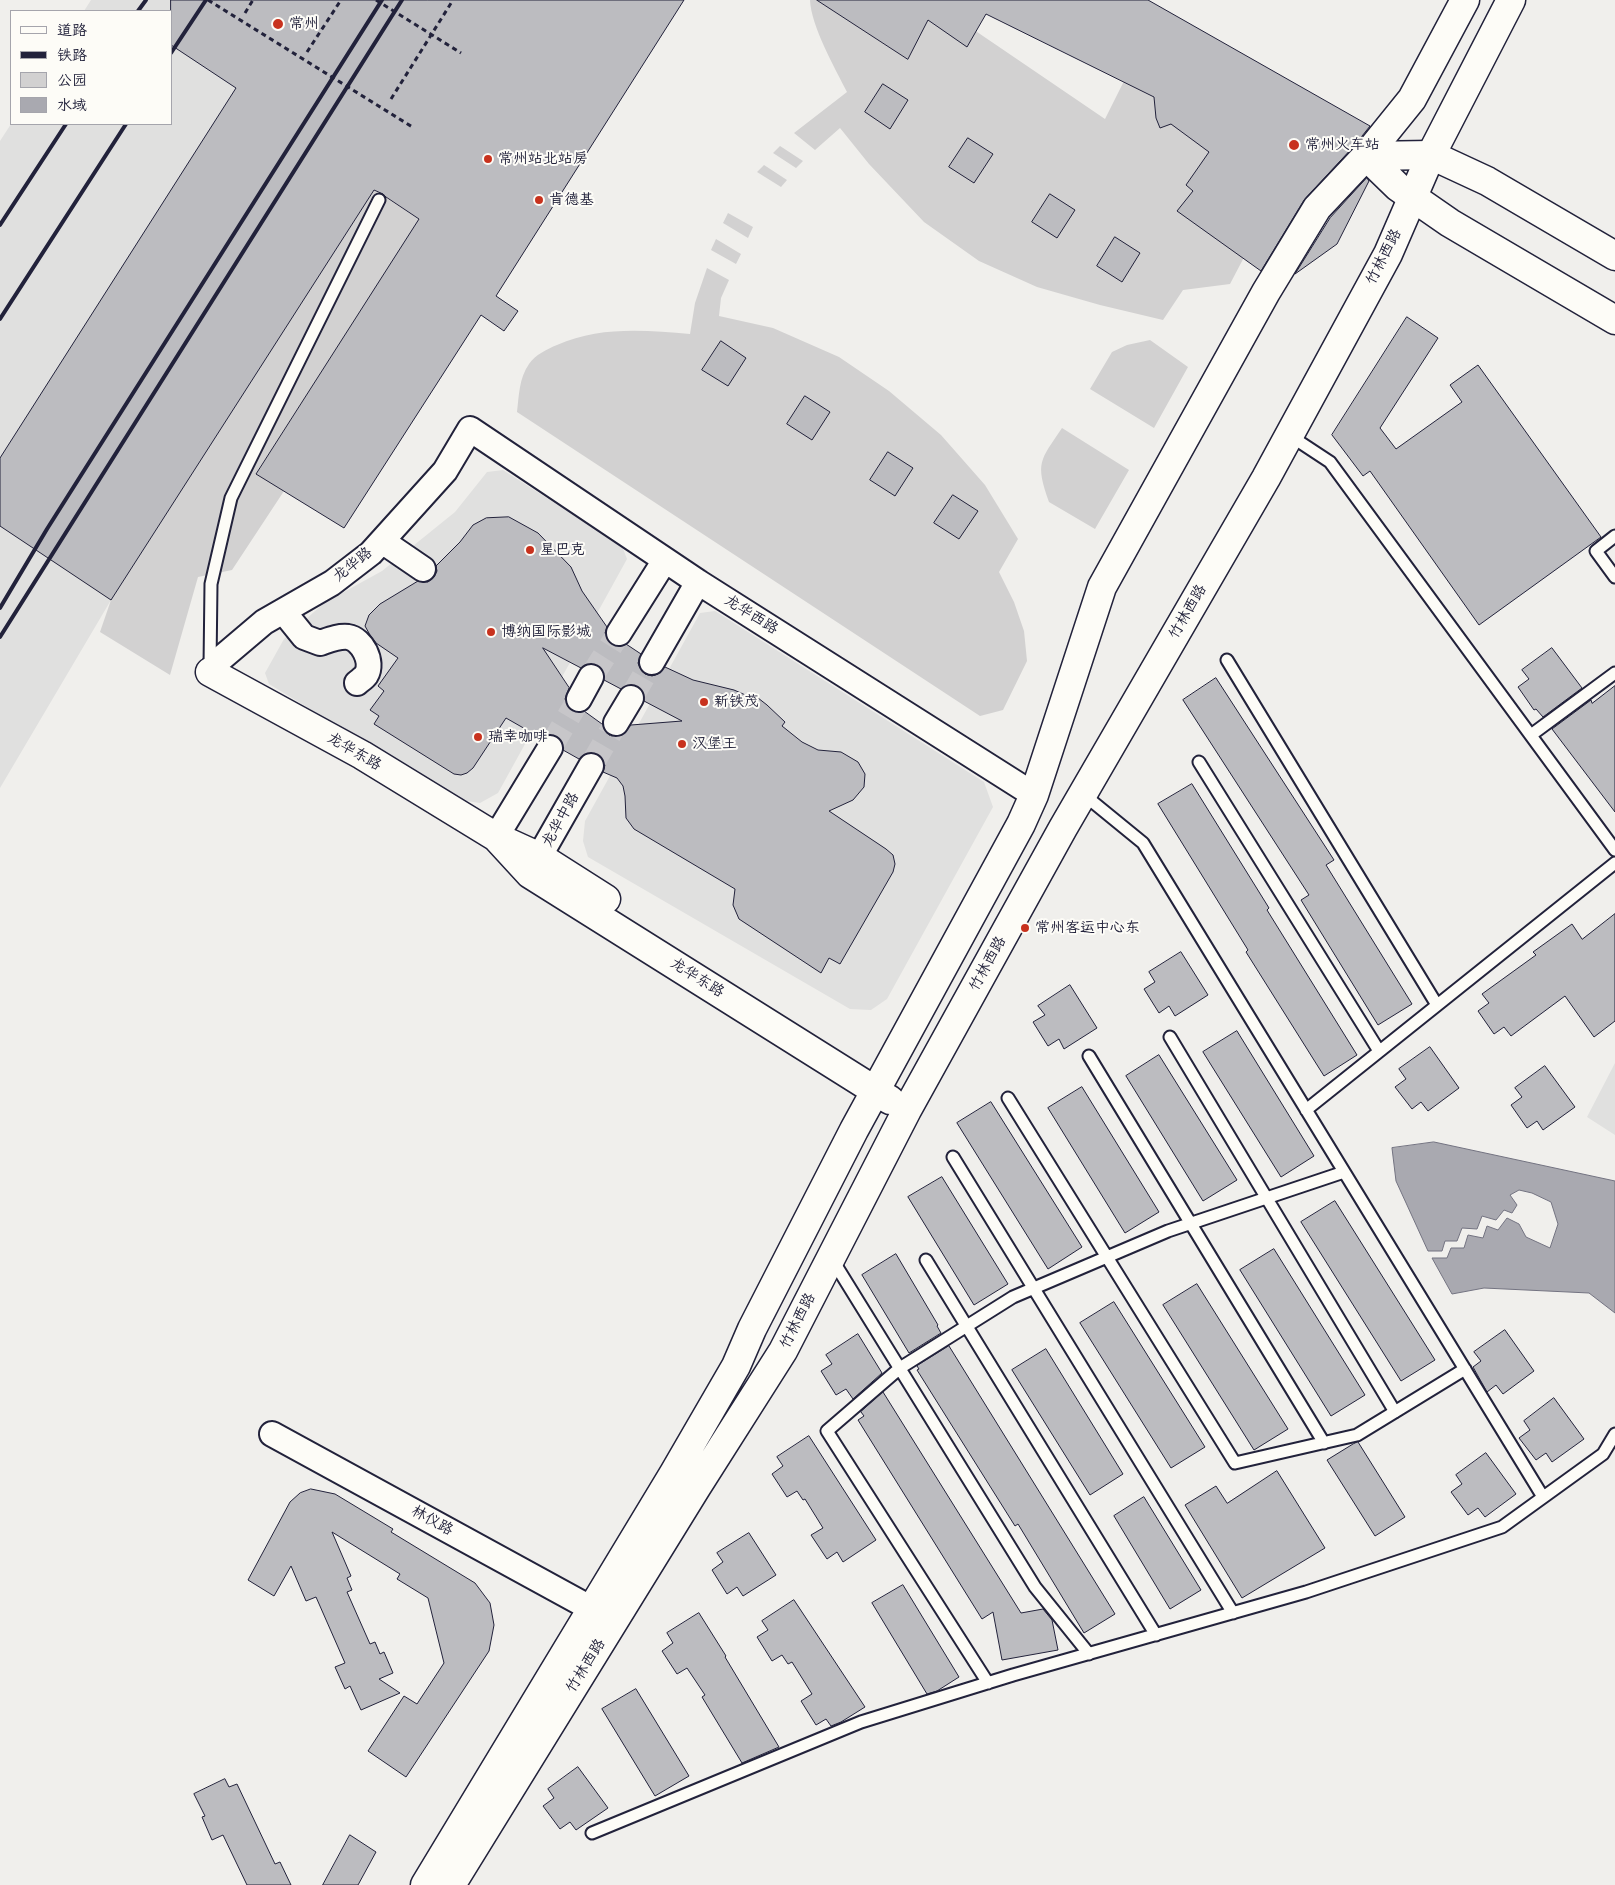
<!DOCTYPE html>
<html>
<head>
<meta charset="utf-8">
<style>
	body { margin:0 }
	#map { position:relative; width:1615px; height:1885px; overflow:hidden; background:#f0efec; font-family:Pangolin,"LXGW WenKai TC",sans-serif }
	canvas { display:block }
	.legend { position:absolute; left:10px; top:10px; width:162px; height:115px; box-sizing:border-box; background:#fdfcf7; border:1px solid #a5a5ac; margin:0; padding:6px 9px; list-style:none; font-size:15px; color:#22223b }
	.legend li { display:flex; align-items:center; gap:10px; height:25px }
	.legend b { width:25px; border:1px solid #a5a5ac }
</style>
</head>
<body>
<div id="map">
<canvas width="1615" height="1885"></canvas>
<ul class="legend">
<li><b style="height:6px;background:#fdfcf7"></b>道路</li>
<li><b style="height:6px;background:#22223b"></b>铁路</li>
<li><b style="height:14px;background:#d2d1d1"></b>公园</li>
<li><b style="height:14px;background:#a9a9b0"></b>水域</li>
</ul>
</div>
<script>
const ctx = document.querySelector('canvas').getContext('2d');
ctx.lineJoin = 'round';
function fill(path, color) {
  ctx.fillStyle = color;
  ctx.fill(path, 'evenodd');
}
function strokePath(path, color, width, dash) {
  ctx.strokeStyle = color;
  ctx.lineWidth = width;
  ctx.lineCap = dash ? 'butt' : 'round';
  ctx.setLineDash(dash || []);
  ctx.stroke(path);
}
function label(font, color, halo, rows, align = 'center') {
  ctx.font = font + ' Pangolin,"LXGW WenKai TC",sans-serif';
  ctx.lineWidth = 4;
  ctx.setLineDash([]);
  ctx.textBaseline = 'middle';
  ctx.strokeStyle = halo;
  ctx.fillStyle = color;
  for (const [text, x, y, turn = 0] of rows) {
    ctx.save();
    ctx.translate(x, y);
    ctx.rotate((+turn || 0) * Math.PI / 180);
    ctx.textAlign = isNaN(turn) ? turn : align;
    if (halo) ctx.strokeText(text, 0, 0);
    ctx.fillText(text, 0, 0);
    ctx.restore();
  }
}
const built = new Path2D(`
	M 91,0 L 495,0 L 111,600 L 0,788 L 0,141 L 11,124 L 171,124 L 171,11 L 84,11 Z
	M 503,470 L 622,546 L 627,559 L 498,793 L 480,803 L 460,800 L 269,684 L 265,673 L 284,639 L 324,603 L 382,571 L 455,512 L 487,472 Z
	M 715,611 L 984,782 L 993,807 L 887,999 L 871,1010 L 850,1009 L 588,857 L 583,841 L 585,821 L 700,613 Z
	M 1615,1063 L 1615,1135 L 1587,1117 Z`);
const green = new Path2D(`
	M 810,0 L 969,0 L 958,19 L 1105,119 L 1134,61 L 1306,139 L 1230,284 L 1183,290 L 1163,320 L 1100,305 L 1037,287 L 979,261 L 924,222 L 869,164 L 840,128 L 815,150 L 794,133 L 847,92 C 835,68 811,26 810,0 Z
	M 780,146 L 803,161 L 796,168 L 773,153 Z
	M 764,165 L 787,180 L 781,187 L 757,172 Z
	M 374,190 L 465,249 L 407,239 L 256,473 L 284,491 L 232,570 L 198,577 L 170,675 L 100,632 L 111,600 Z
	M 728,213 L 753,227 L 748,238 L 723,223 Z
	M 716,239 L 741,254 L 736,264 L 711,250 Z
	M 707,268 L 729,280 L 721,298 L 719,316 L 773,328 L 839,357 L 889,391 L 941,435 L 985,485 L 1018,539 L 999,572 L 1014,602 L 1024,631 L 1027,661 L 1003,710 L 980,716 L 517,412 C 519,396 519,378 529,364 C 535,355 547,349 557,345 C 599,326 645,330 690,334 L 695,303 Z
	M 1150,340 L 1188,367 L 1154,428 L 1090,389 L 1112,352 L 1127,345 Z
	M 1062,428 L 1129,470 L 1095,529 L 1049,502 C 1035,462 1040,461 1062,428 Z`);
const water = new Path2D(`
	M 1434,1142 L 1615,1181 L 1615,1313 L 1589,1293 L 1484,1288 L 1452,1294 L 1432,1258 L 1447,1258 L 1451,1248 L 1464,1248 L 1468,1235 L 1483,1238 L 1487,1226 L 1498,1230 L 1507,1218 L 1519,1224 L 1526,1237 L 1550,1248 L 1558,1224 L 1551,1202 L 1532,1193 L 1519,1190 L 1510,1195 L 1517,1205 L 1512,1213 L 1504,1210 L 1496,1220 L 1482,1216 L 1477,1229 L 1462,1228 L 1457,1241 L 1445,1241 L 1442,1251 L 1428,1251 L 1396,1181 L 1392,1148 Z`);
const building = new Path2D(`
	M 171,0 L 684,0 L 496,296 L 518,311 L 504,331 L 481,315 L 344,528 L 256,474 L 419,219 L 386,197 L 383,194 L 374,190 L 111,600 L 0,526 L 0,458 L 236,88 L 171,45 Z
	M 817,0 L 1148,0 L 1370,126 L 1354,146 L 1304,200 L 1261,271 L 1177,211 L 1193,191 L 1186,185 L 1209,152 L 1171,124 L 1160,128 L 1156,118 L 1154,97 L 986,14 L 967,47 L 928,20 L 908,59 Z
	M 883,84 L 908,100 L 890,129 L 865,112 Z
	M 968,138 L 993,154 L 974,183 L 949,167 Z
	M 1367,178 L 1369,181 L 1337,244 L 1295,274 L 1330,218 Z
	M 1050,194 L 1075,210 L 1057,238 L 1032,222 Z
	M 1115,237 L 1140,253 L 1122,282 L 1097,266 Z
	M 1407,317 L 1438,338 L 1380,428 L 1396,449 L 1462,402 L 1450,385 L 1478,365 L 1601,537 L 1479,625 L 1370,471 L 1363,476 L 1332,435 Z
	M 721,341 L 746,358 L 728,386 L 702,370 Z
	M 805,396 L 830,412 L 812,440 L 787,424 Z
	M 888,452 L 913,468 L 895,496 L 870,480 Z
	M 953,495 L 978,511 L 959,539 L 934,523 Z
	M 509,517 L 538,533 L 571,567 L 582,591 L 607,627 L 605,633 L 607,640 L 611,644 L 618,647 L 626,644 L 641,654 L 638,663 L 640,668 L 645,674 L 652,676 L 658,674 L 665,667 L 693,680 L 734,690 L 750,697 L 753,694 L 767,705 L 785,722 L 782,726 L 802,742 L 818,750 L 841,752 L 858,762 L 865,774 L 864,787 L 853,800 L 829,811 L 886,849 L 893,855 L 895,864 L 893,872 L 840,964 L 829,958 L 821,973 L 739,919 L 733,905 L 735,889 L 634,829 L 626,818 L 625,796 L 623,786 L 617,778 L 603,772 L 605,765 L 603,760 L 597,754 L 590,752 L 585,754 L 579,759 L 563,750 L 562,742 L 557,736 L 550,734 L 541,738 L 506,718 L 473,768 L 467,773 L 461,775 L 454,774 L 374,724 L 379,716 L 370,710 L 384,691 L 378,686 L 398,658 L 376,643 L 370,635 L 365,626 L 369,615 L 380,604 L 418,581 L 428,582 L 434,577 L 437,571 L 436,566 L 460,542 L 473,525 L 486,518 ZM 543,648 L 581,668 L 590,663 L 597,665 L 603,670 L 604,680 L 621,689 L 631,684 L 638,686 L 643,692 L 644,701 L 682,721 L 631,725 L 622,735 L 615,737 L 609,735 L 604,730 L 602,724 L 584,711 L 579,713 L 573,711 L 568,707 L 565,699 L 569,688 Z
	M 1552,648 L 1582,688 L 1543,717 L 1536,709 L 1534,710 L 1518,687 L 1529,679 L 1522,670 Z
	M 1216,678 L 1334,860 L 1326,865 L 1412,1004 L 1378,1025 L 1301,900 L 1309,895 L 1183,700 Z
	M 1615,686 L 1615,812 L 1552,729 L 1591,700 L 1592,703 Z
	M 1192,784 L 1269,908 L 1267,910 L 1357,1055 L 1324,1076 L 1246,952 L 1248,950 L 1158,804 Z
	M 1615,914 L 1615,1021 L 1594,1037 L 1565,996 L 1511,1036 L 1504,1027 L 1494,1034 L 1478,1011 L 1489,1003 L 1482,994 L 1536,955 L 1533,952 L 1572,924 L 1582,939 Z
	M 1181,952 L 1208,995 L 1175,1016 L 1169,1006 L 1159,1013 L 1144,989 L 1155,982 L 1149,972 Z
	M 1070,985 L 1097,1028 L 1064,1049 L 1059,1039 L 1048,1046 L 1033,1022 L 1045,1015 L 1038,1006 Z
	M 1237,1031 L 1314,1156 L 1281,1177 L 1203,1052 Z
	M 1430,1047 L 1459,1088 L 1428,1111 L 1421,1102 L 1412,1109 L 1395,1087 L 1406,1079 L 1399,1069 Z
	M 1159,1055 L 1237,1180 L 1203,1201 L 1126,1076 Z
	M 1545,1066 L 1575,1107 L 1543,1130 L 1537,1121 L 1527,1128 L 1511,1105 L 1522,1097 L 1515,1088 Z
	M 1082,1087 L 1159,1212 L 1125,1233 L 1048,1108 Z
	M 991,1102 L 1082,1247 L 1048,1269 L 957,1123 Z
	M 942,1177 L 1008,1284 L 974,1305 L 908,1197 Z
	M 1335,1201 L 1435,1360 L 1401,1381 L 1301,1222 Z
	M 1274,1249 L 1365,1395 L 1331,1416 L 1240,1270 Z
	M 896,1254 L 938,1325 L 937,1326 L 941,1333 L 909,1353 L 862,1275 Z
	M 1197,1284 L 1288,1429 L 1254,1450 L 1163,1305 Z
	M 1114,1302 L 1205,1447 L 1171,1468 L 1080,1323 Z
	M 1505,1330 L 1534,1371 L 1503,1394 L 1496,1385 L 1487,1392 L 1473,1367 L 1481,1361 L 1474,1352 Z
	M 858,1334 L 882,1373 L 853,1399 L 846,1389 L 836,1395 L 821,1371 L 832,1364 L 826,1355 Z
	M 949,1346 L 1115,1614 L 1084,1633 L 1018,1524 L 1015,1526 L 917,1370 L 919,1369 L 917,1366 Z
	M 1046,1349 L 1123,1474 L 1090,1495 L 1012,1370 Z
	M 883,1392 L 1021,1613 L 1043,1609 L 1052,1620 L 1058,1650 L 1002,1660 L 993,1612 L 982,1619 L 858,1420 L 864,1416 L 861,1412 Z
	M 1554,1398 L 1584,1439 L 1552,1462 L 1546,1453 L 1536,1460 L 1519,1438 L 1530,1430 L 1524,1421 Z
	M 809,1436 L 876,1540 L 843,1562 L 837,1552 L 827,1559 L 811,1535 L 823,1528 L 805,1499 L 803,1500 L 797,1491 L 787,1497 L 772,1474 L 783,1466 L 777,1457 Z
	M 1358,1442 L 1405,1517 L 1375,1536 L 1327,1460 L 1353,1444 Z
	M 1486,1453 L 1516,1494 L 1485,1517 L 1478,1508 L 1468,1515 L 1451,1492 L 1462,1484 L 1456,1475 Z
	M 1277,1471 L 1325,1548 L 1242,1598 L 1185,1505 L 1216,1486 L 1227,1503 Z
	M 311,1489 L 335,1494 L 393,1529 L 391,1532 L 475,1583 L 490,1603 L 494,1625 L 489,1651 L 406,1777 L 368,1751 L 404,1696 L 417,1704 L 444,1663 L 428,1598 L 397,1579 L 400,1574 L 332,1532 L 351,1576 L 347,1578 L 352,1590 L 347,1592 L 370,1644 L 375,1642 L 380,1654 L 384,1652 L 393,1673 L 379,1679 L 400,1693 L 361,1710 L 350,1686 L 345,1689 L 335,1667 L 345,1663 L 316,1597 L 306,1601 L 291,1566 L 274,1596 L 248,1580 L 290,1502 L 300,1493 Z
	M 1144,1497 L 1201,1590 L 1170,1609 L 1114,1516 Z
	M 749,1533 L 776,1575 L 743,1596 L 737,1587 L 727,1594 L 712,1570 L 723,1562 L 717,1553 Z
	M 903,1585 L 959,1677 L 937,1691 L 927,1694 L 872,1603 Z
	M 794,1600 L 865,1707 L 841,1722 L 831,1726 L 826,1719 L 816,1725 L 801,1701 L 812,1694 L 792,1662 L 788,1664 L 782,1655 L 772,1661 L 757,1637 L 768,1630 L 762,1621 Z
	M 699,1613 L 726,1656 L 725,1657 L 779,1747 L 742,1763 L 702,1697 L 705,1695 L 687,1668 L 677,1674 L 662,1651 L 673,1643 L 667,1633 Z
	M 636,1689 L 689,1776 L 655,1796 L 602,1709 Z
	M 578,1767 L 608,1808 L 576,1830 L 570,1822 L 560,1829 L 543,1806 L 554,1798 L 548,1789 Z
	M 225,1779 L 229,1787 L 237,1784 L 275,1864 L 280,1862 L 291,1885 L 247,1885 L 223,1835 L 212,1840 L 202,1817 L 205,1816 L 194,1794 Z
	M 350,1835 L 376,1852 L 358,1885 L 323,1885 Z`);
const streetTunnel = new Path2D(`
	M 591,677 L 619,633
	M 631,698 L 652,662
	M 550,748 L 579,699
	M 591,766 L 616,723`);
const path = new Path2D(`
	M 245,13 L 253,0
	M 307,52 L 341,0
	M 391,99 L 453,0`);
const lane = new Path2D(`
	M 1289,435 L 1330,462 L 1615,850
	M 1615,536 L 1596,551 L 1615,577
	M 1227,660 L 1437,1005
	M 210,666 L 211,584 L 231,498 L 379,200
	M 1531,735 L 1615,673
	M 1199,762 L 1379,1051
	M 1083,794 L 1143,843 L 1543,1497
	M 1170,1037 L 1395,1412
	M 1089,1056 L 1324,1443
	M 1008,1098 L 1235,1463 L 1357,1435 L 1465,1369
	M 1306,1110 L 1615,863
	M 953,1157 L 1233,1613
	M 832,1259 L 1035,1587 L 1089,1654
	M 926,1260 L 1156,1635
	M 988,1683 L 827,1431 L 900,1368 L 1013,1297 L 1168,1231 L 1344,1172
	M 592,1833 L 861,1722 L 1013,1675 L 1306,1592 L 1502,1527 L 1603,1454 L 1615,1434`);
const street = new Path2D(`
	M 382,541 L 423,569
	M 283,611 L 304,637 L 320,643 C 329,640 338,636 348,637 C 362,639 374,662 366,675 C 364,678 359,681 357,683
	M 619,633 L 665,560
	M 652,662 L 698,582
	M 210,672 L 218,661 L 264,622 L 332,583 L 371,553 L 445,471 L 470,429 L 698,582 L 1034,795
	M 579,699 L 591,677
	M 616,723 L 631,698
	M 496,837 L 550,748
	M 530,873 L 591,766
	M 272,1434 L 592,1609`);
const secondary = new Path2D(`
	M 210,672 L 362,755 L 496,837 L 530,874 L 890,1100
	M 507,842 L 540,857 L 606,899
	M 425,1885 L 674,1473 L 736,1366 L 752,1329 L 854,1130 L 1021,824 L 1034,795 L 1102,587 L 1266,292 L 1317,208 L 1366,156 L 1412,99 L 1465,0
	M 451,1885 L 696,1488 L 783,1351 L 907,1110 L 1063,828 L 1266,478 L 1388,254 L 1431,155 L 1511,0`);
const primary = new Path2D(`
	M 1366,156 L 1398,187 L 1450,223 L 1615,320
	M 1366,156 L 1431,155 L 1487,181 L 1615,256`);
const rail = new Path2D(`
	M 138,11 L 146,0
	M 171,53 L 206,0
	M 0,225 L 66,124
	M 0,319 L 126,124
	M 0,608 L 47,529 L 382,0
	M 0,637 L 402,0`);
const pathBridge = new Path2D(`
	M 208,0 L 414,128
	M 376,0 L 461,53`);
const markers = [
	[278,24,6,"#c8321e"],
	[1294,145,6,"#c8321e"],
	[488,159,5,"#c8321e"],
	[539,200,5,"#c8321e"],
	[530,550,5,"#c8321e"],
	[491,632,5,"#c8321e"],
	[704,702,5,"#c8321e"],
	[478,737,5,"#c8321e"],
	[682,744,5,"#c8321e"],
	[1025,928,5,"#c8321e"]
];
const poiNames = [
	["常州",289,24],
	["常州火车站",1305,145],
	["常州站北站房",498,159],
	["肯德基",549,200],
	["星巴克",540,550],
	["博纳国际影城",501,632],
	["新铁茂",714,702],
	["瑞幸咖啡",488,737],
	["汉堡王",692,744],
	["常州客运中心东",1035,928]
];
const streetNames = [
	["竹林西路",1384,257,-63],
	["龙华路",353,565,-39],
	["竹林西路",1188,612,-60],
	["龙华西路",751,615,32],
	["龙华东路",354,752,30],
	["龙华中路",561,820,-61],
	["竹林西路",988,964,-61],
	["龙华东路",697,978,32],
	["竹林西路",798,1321,-63],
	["林仪路",432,1521,29],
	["竹林西路",586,1666,-58]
];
fill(built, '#e0e0df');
fill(green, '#d2d1d1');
fill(water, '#a9a9b0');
strokePath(water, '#737381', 1);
fill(building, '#bcbcc0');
strokePath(building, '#22223b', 1);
strokePath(streetTunnel, '#c7c6c9', 24, [24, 12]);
strokePath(lane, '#22223b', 15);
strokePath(street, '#22223b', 28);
strokePath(secondary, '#22223b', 31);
strokePath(primary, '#22223b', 31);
strokePath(path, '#22223b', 3, [5, 4]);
strokePath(lane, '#fdfcf7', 11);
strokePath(street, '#fdfcf7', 24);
strokePath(secondary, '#fdfcf7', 28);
strokePath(primary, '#fdfcf7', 28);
strokePath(rail, '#22223b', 4);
strokePath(pathBridge, '#22223b', 3, [5, 4]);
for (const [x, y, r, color] of markers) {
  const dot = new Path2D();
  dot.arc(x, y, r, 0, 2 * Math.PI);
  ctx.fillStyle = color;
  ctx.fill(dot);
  strokePath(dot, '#fdfcf7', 2);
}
label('15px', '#22223b', '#fdfcf7', poiNames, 'left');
label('15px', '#22223b', '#fdfcf7', streetNames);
</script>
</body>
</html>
